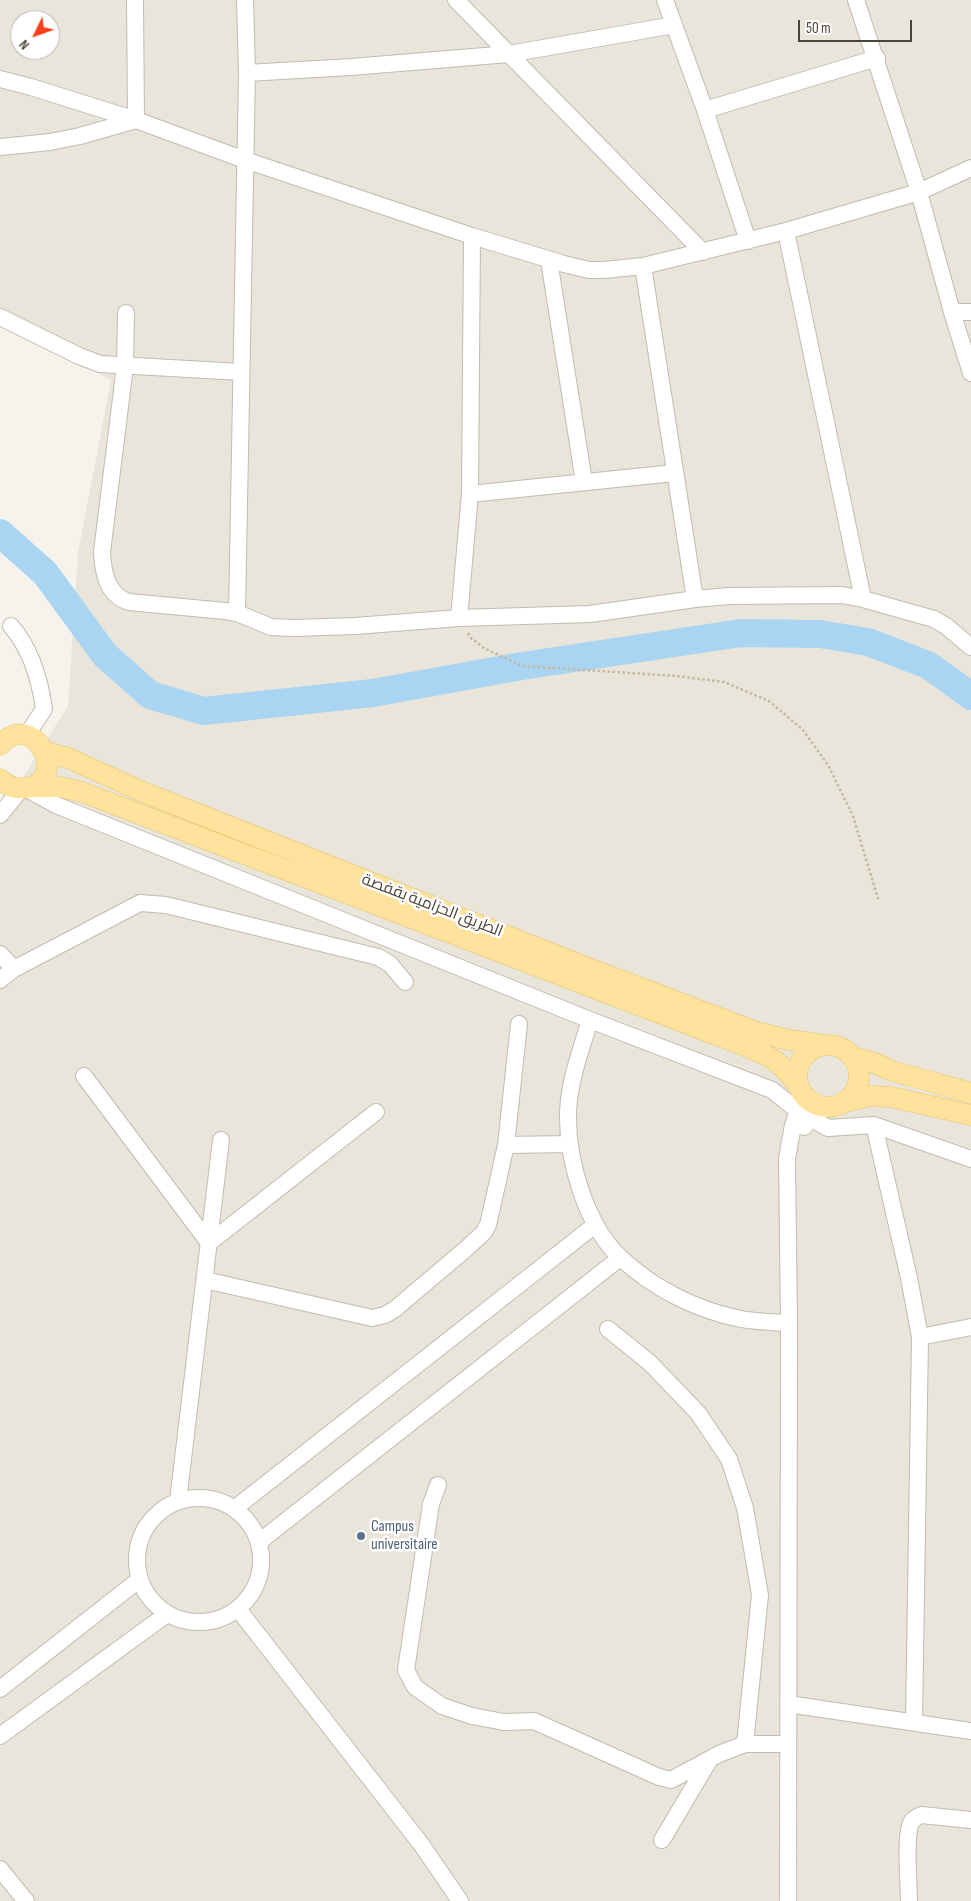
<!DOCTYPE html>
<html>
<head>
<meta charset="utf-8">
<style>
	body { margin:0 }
	#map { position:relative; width:971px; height:1901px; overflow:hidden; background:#f6f3ec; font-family:"Sofia Sans Condensed",sans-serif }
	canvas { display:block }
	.north { position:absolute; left:10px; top:10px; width:50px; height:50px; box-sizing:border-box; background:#fff; border:1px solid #b7b4b0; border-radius:50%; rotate:228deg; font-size:14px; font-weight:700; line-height:20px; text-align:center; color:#4b4439 }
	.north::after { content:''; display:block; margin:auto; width:18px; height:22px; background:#fc3f1d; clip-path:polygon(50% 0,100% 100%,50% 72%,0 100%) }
	.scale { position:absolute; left:798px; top:20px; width:114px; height:22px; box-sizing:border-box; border:2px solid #4b4439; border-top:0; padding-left:6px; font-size:15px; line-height:18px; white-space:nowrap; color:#4b4439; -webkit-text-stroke:4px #fff; paint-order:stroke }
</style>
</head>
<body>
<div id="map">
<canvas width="971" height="1901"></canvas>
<div class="north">N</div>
<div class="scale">50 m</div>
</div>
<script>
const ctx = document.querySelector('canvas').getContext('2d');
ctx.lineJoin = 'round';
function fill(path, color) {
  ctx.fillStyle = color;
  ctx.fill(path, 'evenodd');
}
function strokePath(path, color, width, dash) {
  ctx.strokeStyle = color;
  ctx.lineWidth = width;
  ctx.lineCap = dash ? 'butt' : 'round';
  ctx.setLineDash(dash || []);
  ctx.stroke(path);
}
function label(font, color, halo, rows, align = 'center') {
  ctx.font = font + ' "Sofia Sans Condensed",Cairo,sans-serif';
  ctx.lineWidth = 5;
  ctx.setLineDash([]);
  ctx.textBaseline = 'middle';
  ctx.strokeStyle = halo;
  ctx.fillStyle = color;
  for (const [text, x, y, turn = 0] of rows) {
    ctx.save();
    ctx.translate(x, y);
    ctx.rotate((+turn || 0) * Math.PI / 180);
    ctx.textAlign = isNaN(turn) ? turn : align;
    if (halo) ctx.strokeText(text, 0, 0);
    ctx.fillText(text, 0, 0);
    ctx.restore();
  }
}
const residential = new Path2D(`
	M 0,0 L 971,0 L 971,1901 L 0,1901 L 0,809 L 6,804 L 68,706 L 78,553 L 111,380 L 0,321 ZM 20,20 L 50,20 L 50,50 L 20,50 Z`);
const river = new Path2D(`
	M 0,533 L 45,573 L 105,655 L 150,695 L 204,711 L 373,693 L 522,666 L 741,633 L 820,634 L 868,642 L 928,665 L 971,696`);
const path = new Path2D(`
	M 468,633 L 471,638 L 484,648 L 522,666 L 677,676 L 724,682 L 769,701 L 803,730 L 828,765 L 853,816 L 879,902`);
const minor = new Path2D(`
	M 456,0 L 703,252
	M 665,0 L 705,110 L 748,241
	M 856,0 L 919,192 L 952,312 L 971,373
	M 247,73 L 351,67 L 509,54 L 674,25
	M 0,79 L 31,87 L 136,120 L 245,160 L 472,236 L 564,264 L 589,270 L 604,270 L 643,266 L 786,231 L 919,192 L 971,168
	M 705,110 L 877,58
	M 0,147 L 50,142 L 80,136 L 136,120 L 135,0
	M 786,231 L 863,599
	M 549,260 L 584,482
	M 643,266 L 695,599
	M 952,312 L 971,312
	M 126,313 L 125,366 L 102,552 C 103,573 107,595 129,602 L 225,611 L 237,613 L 271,627 L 294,628 L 355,626 L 459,618 L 590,614 L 695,599 L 729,596 L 842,595 L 863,599 L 934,619 L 946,626 L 971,647
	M 0,317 L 79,356 L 100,364 L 241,372
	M 470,494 L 674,473
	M 237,613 L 247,73 L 245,0
	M 459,618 L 470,494 L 472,236
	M 11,626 C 31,649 40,680 44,709 L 26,736
	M 25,788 L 56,805 L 590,1020 L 772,1090 L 798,1111 L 828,1128 L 874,1125 L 971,1159
	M 0,815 L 22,788
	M 0,954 L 14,969
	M 0,980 L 14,969 L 140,903 L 166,905 L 378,957 L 390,964 L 405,982
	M 590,1020 C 581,1050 569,1081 568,1113 C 567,1160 586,1227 622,1259 C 653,1288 695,1309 736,1318 C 753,1322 772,1322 789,1323
	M 84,1076 L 209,1243 L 376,1112
	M 874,1125 L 909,1278 L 920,1337 L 914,1722
	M 804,1127 L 823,1108
	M 506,1145 L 569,1144
	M 205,1280 L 372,1318 L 385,1315 L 395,1309 L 467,1248 L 484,1232 L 488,1225 L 506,1145 L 519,1024
	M 608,1329 L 650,1363 L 698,1413 L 729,1459 L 745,1508 L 760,1595 L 745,1744
	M 920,1337 L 971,1327
	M 438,1485 L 431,1504 L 406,1670 L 415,1687 L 442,1706 L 472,1716 L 504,1722 L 534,1721 L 659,1777 L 671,1780 L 719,1754 L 745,1744 L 788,1744
	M137 1560a62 62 0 1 1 124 0a62 62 0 1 1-124 0Z
	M 178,1501 L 221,1140
	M 234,1509 L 595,1225
	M 259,1542 L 620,1258
	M 238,1609 L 421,1844 L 460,1901
	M 0,1689 L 140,1579
	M 788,1704 L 971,1731
	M 0,1736 L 167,1614
	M 662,1840 L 710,1759
	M 0,1869 L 26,1901
	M 788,1901 L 789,1323 L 787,1159 L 793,1125 L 803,1096
	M 909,1901 C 909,1884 904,1834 912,1821 C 915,1818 918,1816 922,1815 L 971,1820`);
const major = new Path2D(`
	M 0,745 C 34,707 72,782 25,788 C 15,789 7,786 0,779
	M 45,752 L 68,758 L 143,792 L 586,967 L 757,1032 L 784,1039 L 824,1045
	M 29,787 L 60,787 L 82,792 L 745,1046 C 774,1058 778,1060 798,1085
	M797 1076a31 31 0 1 1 62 0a31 31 0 1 1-62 0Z
	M 852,1057 L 875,1063 L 892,1071 L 971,1093
	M 848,1101 L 870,1096 L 891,1097 L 971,1115`);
const markers = [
	[361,1536,5,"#5c6f8a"]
];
const streetNames = [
	["الطريق الحزامية بقفصة",432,906,21]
];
const serviceNames = [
	["Campus",371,1527],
	["universitaire",371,1545]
];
fill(residential, '#eae5da');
strokePath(river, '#a9d4f2', 28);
strokePath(minor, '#c2bbae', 18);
strokePath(major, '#e6c16a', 21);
strokePath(path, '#c4b79f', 2.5, [2.5, 2.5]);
strokePath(minor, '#fff', 16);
strokePath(major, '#ffe39c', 20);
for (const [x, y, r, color] of markers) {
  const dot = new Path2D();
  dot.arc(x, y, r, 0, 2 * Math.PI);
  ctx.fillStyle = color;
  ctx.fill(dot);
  strokePath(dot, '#fff', 2);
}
label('16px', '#4b4439', '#fff', streetNames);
label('16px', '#4e5e75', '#fff', serviceNames, 'left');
</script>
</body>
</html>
